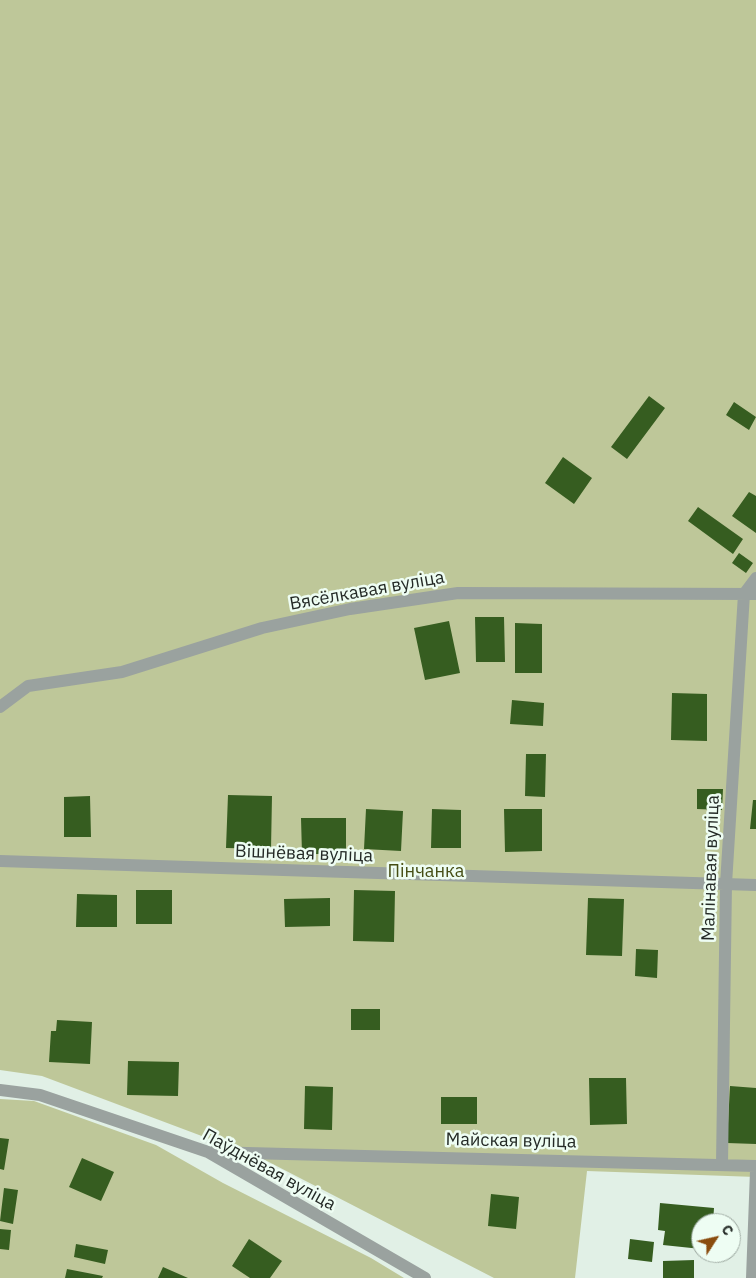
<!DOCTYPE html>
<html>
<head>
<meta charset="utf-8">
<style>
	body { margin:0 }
	#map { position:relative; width:756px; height:1278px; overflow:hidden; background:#e1f0e6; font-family:"IBM Plex Sans",sans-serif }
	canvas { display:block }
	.north { position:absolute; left:691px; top:1213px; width:50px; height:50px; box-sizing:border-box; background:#eefdf3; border:1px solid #9da9a1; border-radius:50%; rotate:55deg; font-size:14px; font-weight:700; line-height:20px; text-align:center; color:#242a26 }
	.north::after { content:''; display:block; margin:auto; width:18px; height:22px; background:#8a4c0e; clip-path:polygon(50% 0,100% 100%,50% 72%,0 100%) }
</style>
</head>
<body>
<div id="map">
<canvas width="756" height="1278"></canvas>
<div class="north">С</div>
</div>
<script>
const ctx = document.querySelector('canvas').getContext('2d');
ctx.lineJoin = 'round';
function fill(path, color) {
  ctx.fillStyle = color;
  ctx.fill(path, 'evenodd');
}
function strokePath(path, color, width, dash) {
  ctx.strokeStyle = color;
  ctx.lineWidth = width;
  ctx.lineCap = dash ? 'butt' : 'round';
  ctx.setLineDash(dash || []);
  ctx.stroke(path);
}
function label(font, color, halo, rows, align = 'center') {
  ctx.font = font + ' "IBM Plex Sans",sans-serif';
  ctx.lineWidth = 5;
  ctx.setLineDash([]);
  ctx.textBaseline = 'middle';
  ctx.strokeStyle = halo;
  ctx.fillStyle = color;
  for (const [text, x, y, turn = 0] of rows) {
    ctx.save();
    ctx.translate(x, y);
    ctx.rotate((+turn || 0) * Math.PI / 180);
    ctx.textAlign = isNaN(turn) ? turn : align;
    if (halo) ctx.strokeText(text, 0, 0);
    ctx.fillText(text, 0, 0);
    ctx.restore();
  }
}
const green = new Path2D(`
	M 0,0 L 756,0 L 756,1177 L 587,1171 L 575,1278 L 494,1278 L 263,1159 L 42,1076 L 0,1070 Z
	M 0,1099 L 34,1101 L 156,1145 L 223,1183 L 371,1258 L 404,1278 L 0,1278 Z`);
const building = new Path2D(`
	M 649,396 L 665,408 L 627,459 L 611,447 Z
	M 734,402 L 756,417 L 749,430 L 726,415 Z
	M 563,457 L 592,478 L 574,504 L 545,483 Z
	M 749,492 L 756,496 L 756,533 L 732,516 Z
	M 698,507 L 743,539 L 733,554 L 688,521 Z
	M 739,553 L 753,563 L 746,573 L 732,563 Z
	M 475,617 L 504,617 L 505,662 L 476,662 Z
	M 449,621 L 460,673 L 425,680 L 414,628 Z
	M 515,623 L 542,624 L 542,673 L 515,673 Z
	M 672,693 L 707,694 L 707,741 L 671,740 Z
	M 512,700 L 544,703 L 543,726 L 510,724 Z
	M 526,754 L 546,754 L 545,797 L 525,796 Z
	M 697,789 L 723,789 L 722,810 L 697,809 Z
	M 228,795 L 272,796 L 271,849 L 226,848 Z
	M 90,796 L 91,837 L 64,837 L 64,797 Z
	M 753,800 L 756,800 L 756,829 L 750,829 Z
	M 366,809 L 403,811 L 401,851 L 364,849 Z
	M 432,809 L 461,810 L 461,848 L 431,848 Z
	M 504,809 L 542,809 L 542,851 L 505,852 Z
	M 301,818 L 346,818 L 346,854 L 302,854 Z
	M 136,890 L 172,890 L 172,924 L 136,924 Z
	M 354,890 L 395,891 L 394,942 L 353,941 Z
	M 77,894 L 117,895 L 117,927 L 76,927 Z
	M 330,898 L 330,926 L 285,927 L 284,899 Z
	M 588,898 L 624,899 L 622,956 L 586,955 Z
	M 636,949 L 658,950 L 657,978 L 635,976 Z
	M 351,1009 L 380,1009 L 380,1030 L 351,1030 Z
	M 57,1020 L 92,1022 L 90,1064 L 49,1062 L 51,1031 L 56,1031 Z
	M 128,1061 L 179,1062 L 178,1096 L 127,1095 Z
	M 589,1078 L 626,1078 L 627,1124 L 590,1125 Z
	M 305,1086 L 333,1087 L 332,1130 L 304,1129 Z
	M 730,1086 L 756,1088 L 756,1144 L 727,1143 Z
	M 441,1097 L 477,1097 L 477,1124 L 441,1124 Z
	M 0,1138 L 9,1139 L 4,1170 L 0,1169 Z
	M 82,1158 L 114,1172 L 101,1201 L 69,1187 Z
	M 4,1188 L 18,1190 L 13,1224 L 0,1221 Z
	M 491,1194 L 519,1197 L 516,1229 L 488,1226 Z
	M 660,1203 L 714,1208 L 713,1223 L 701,1223 L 701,1249 L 663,1245 L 665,1231 L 658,1230 Z
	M 0,1229 L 11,1230 L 9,1250 L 0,1249 Z
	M 249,1239 L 282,1261 L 270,1278 L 250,1278 L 232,1266 Z
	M 630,1239 L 654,1242 L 652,1262 L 628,1259 Z
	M 76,1244 L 108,1250 L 105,1264 L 74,1257 Z
	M 694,1260 L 694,1278 L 663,1278 L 663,1261 Z
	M 163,1267 L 188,1278 L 158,1278 Z
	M 67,1269 L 103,1276 L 102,1278 L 65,1278 Z`);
const street = new Path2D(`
	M 0,707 L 28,686 L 122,672 L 262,628 L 350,609 L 458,593 L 756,594
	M 0,861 L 756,885
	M 0,1090 L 40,1095 L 208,1152 L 425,1278
	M 208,1152 L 756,1166
	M 722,1164 L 726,884 L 744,594 L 756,578
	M 752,1278 L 756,1171`);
const streetNames = [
	["Вясёлкавая вуліца",367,591,-10],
	["Вішнёвая вуліца",304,854,2],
	["Малінавая вуліца",711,868,-88],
	["Майская вуліца",511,1141,1],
	["Паўднёвая вуліца",269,1170,29]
];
const parkNames = [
	["Пінчанка",426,872]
];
fill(green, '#bec799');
fill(building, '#365d20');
strokePath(street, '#9aa29f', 12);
label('18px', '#242a26', '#eefdf3', streetNames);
label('18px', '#454d14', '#eefdf3', parkNames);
</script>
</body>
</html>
